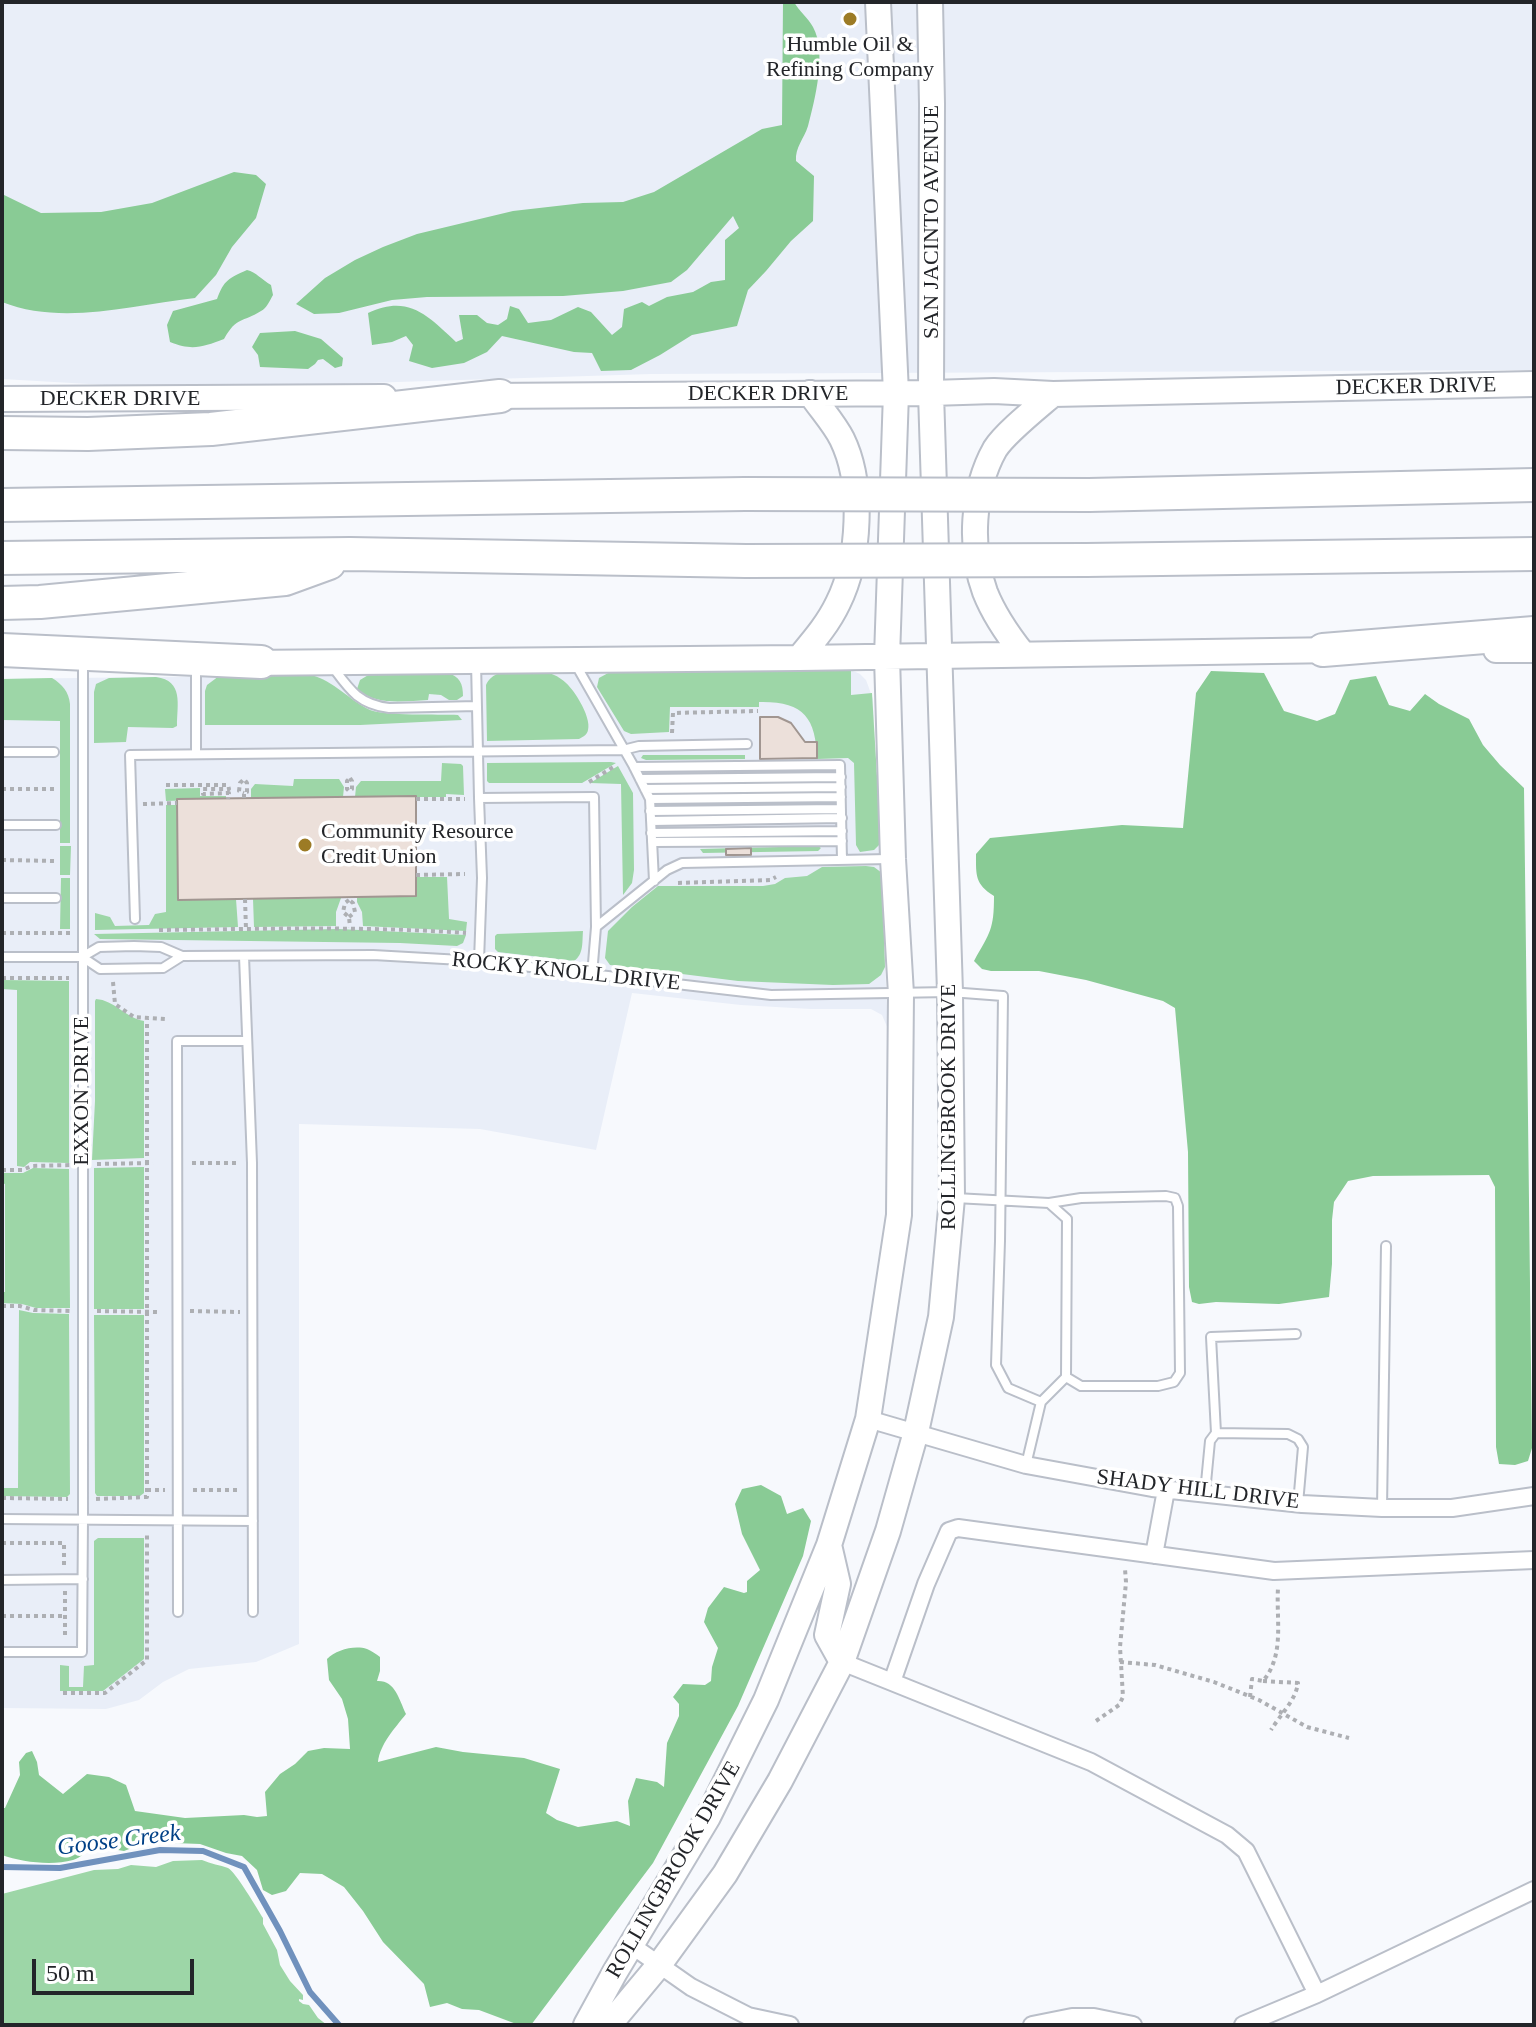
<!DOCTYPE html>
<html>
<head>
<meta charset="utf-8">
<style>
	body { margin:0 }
	#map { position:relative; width:1536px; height:2027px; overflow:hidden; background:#f7f9fd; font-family:Georgia,serif }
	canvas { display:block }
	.frame { position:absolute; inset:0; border:4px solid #232529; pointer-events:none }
	.scale { position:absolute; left:32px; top:1959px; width:162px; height:36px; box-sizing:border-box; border:4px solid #232529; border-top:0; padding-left:10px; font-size:24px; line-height:28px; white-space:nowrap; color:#232529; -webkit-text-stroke:6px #fff; paint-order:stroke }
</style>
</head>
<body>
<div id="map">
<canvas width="1536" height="2027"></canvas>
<div class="frame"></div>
<div class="scale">50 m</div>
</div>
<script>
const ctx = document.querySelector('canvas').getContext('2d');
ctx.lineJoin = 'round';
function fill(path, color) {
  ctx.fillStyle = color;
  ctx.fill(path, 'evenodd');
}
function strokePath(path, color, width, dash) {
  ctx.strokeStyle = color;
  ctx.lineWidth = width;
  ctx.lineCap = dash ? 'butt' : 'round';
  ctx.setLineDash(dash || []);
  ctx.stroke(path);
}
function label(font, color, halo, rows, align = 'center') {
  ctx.font = font + ' Georgia,serif';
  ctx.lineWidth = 7;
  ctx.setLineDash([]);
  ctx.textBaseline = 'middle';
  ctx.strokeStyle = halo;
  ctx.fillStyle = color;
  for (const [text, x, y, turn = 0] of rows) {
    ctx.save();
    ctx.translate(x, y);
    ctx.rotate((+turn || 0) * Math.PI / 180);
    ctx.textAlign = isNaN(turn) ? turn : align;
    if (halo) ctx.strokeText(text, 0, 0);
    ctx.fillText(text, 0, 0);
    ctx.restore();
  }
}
const built = new Path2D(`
	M 2,2 L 1534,2 L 1534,370 L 651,374 L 176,389 L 2,379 Z
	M 821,668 L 851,670 L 860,674 L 866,680 L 873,699 L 888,1029 L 882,1015 L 871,1009 L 811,1009 L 741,1005 L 632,993 L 596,1150 L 480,1129 L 299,1124 L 299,1644 L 256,1662 L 189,1669 L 163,1682 L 139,1700 L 106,1709 L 2,1708 L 2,679 Z`);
const green = new Path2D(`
	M 821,668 L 851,670 L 851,695 L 872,693 L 881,843 L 874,850 L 860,852 L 856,845 L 854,763 L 848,758 L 817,759 C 816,717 803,701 759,702 L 759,707 L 670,707 L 669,732 L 631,734 L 624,731 L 597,687 L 599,678 L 610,672 Z
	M 543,671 C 549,673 556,675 561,679 C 572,685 592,717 588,730 C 587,735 584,736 579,739 L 487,741 L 486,685 C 495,665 525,671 543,671 Z
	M 447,673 C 460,676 463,684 463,696 L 457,700 L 449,700 L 441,695 L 429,694 L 428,700 C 404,701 376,706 357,689 L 360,680 L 370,674 Z
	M 311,675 C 334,681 349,700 370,710 C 385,716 438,714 458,715 L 462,720 L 360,725 L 205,725 L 205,691 L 207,685 L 219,676 Z
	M 156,677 C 184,681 177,704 177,726 L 173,728 L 128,727 L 126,742 L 94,743 L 94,692 L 96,684 L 109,678 Z
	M 52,678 C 62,684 69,692 70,704 L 70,843 L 60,843 L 60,721 L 2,720 L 2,679 Z
	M 643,755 L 745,755 L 745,759 L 646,760 L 641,758 Z
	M 611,762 L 616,763 L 582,783 L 489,783 L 487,781 L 487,763 Z
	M 442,763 L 461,764 L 463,766 L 464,795 L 446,794 L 446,797 L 355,797 L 356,787 L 361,781 L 441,781 Z
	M 618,766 L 633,793 L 634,870 L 632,883 L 623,895 L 621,784 L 590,783 Z
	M 294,779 L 339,779 L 344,787 L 343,797 L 251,799 L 251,789 L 255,784 L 293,786 Z
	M 200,788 L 200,796 L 226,796 L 226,799 L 166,801 L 165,789 Z
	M 166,805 L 177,805 L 178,899 L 236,899 L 238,927 L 95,930 L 95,913 L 110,917 L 115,926 L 149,925 L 155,914 L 166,912 Z
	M 60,846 L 71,846 L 70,875 L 60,875 Z
	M 818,846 L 821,848 L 818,851 L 703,853 L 700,849 Z
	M 866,866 L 874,867 L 882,873 L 885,967 L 881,975 L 869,984 L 833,985 L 738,981 L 610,965 L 605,958 L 608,931 L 632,907 L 658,886 L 763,886 L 775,884 L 785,878 L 807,876 L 822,867 Z
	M 416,877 L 447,877 L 449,919 L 467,922 L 466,931 L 363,926 L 362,912 L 357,902 L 357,897 L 416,896 Z
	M 61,878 L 70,878 L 70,929 L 60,929 Z
	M 341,898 L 336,912 L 336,926 L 254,927 L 253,899 Z
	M 338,929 L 466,935 L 463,943 L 457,946 L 400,943 L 100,939 L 94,934 Z
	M 583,931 C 582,942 584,954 574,961 L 498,952 L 495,949 L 495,936 L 497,934 Z
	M 2,980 L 69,981 L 69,1163 L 30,1162 L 24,1167 L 17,1166 L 17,990 L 2,989 Z
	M 96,999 C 114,1000 126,1018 144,1021 L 144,1158 L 92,1160 L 95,1101 L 95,1001 Z
	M 144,1167 L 144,1309 L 94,1309 L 94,1168 Z
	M 33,1168 L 69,1169 L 70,1308 L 36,1308 L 22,1304 L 2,1303 L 2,1292 L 5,1292 L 5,1184 L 2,1183 L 2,1173 L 23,1173 Z
	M 19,1310 L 33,1313 L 69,1314 L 70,1494 L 67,1497 L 2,1496 L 2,1488 L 18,1488 Z
	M 94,1315 L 144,1315 L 144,1493 L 140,1496 L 97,1496 L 95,1493 Z
	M 98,1538 L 144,1538 L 144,1659 L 103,1691 L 60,1691 L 60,1665 L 69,1666 L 69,1687 L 83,1687 L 84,1666 L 94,1665 L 94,1541 Z
	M 202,1860 C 211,1864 220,1865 228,1868 C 235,1871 258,1910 263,1918 L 263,1924 L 277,1950 L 280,1965 L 290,1981 L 303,1995 L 303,2000 L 299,1999 L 299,2001 L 303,2004 L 309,2005 L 318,2018 L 327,2025 L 2,2025 L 2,1894 L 94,1870 L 118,1869 L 131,1865 L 156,1867 L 173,1861 Z`);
const forest = new Path2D(`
	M 783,2 L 794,2 C 799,11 808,18 813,27 C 827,52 815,100 808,126 C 804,139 795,147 796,161 L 814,176 L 813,221 L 791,241 L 766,271 L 748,290 L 737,326 L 692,335 L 660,355 L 631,370 L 601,371 L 592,353 L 574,352 L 502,336 L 487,352 L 464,363 L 432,368 L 409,361 L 413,345 L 406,336 L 392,342 L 372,345 L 368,313 C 409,294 428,316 456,342 L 463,339 L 459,315 L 477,315 L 487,323 L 498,325 L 507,319 L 510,306 L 519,309 L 528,323 L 551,320 L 578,307 L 591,312 L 612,335 L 622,327 L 624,309 L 642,302 L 649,306 L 667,297 L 693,292 L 711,282 L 725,280 L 725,240 L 739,228 L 733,216 L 687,270 L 671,282 L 623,291 L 563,296 L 427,297 L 392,300 L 339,313 L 314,314 L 296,304 L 325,278 L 355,260 L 383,247 L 417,234 L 513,211 L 583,203 L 623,202 L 654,192 L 762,129 L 782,125 Z
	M 234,172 L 256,175 L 266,184 L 256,218 L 232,247 L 216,275 L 195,298 C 133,305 62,326 2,302 L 2,194 L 41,213 L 101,212 L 152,203 Z
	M 247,270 C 256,272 262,280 271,285 L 273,295 C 270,300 267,308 261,311 C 242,323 237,316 224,339 C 203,347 192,351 170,342 L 167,325 L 173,311 L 217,299 C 224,280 229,278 247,270 Z
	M 295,331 L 321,339 L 343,358 L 342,366 L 335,368 L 323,359 L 318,360 L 315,364 L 308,369 L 260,367 L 258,355 L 252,347 L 260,333 Z
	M 1211,671 L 1264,673 L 1284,711 L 1317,721 L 1335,714 L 1350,680 L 1376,676 L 1389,705 L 1410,711 L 1425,694 L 1439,704 L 1469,719 L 1483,745 L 1500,765 L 1524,788 L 1532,1448 L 1528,1461 L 1515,1465 L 1499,1464 L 1496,1447 L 1495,1187 L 1489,1175 L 1373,1176 L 1348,1181 L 1334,1202 L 1332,1220 L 1332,1264 L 1329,1297 L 1279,1304 L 1216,1302 L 1199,1304 L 1192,1302 L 1189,1287 L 1188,1152 L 1175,1008 L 1163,1001 L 1086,980 L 1039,971 L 991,971 L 982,969 L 974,961 C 990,932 994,930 994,896 C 975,884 976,876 976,854 L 990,838 L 1122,825 L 1183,828 L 1196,693 Z
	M 761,1485 L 781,1496 L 787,1514 L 803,1508 L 811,1521 L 803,1556 L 738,1706 L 653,1863 L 531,2025 L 519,2025 L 479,2010 L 462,2009 L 447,2003 L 430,2007 L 424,1984 L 383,1942 L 363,1911 L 344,1887 L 322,1874 L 300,1873 L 286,1891 L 272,1895 L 263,1890 L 257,1870 L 242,1856 L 226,1853 L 200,1844 L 148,1842 L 124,1851 L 94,1846 C 87,1851 80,1858 73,1860 C 51,1866 22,1862 2,1855 L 2,1808 L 5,1808 L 20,1775 L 19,1762 L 26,1753 L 32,1751 L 37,1762 L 39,1775 L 63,1794 L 87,1774 L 109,1777 L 126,1785 L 135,1811 L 185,1818 L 244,1815 L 257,1817 L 267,1816 L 265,1792 L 280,1774 L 295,1764 L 308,1751 L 324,1748 L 350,1749 L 348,1719 L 342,1699 L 329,1680 L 327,1659 C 336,1650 354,1645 367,1649 C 372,1651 376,1654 380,1657 L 380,1671 L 377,1681 C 395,1680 399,1699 406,1714 C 395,1728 380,1744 378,1762 L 436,1747 L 463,1752 L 524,1758 L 560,1769 L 546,1813 L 557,1820 L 578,1827 L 617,1821 L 630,1826 L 628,1801 L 636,1778 L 657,1782 L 664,1787 L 667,1743 L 679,1716 L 679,1704 L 673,1697 L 683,1684 L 705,1685 L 711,1681 L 712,1667 L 718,1648 L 704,1622 L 708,1608 L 724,1587 L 744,1593 L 747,1592 L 747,1581 L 760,1570 L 742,1534 L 735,1504 L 742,1489 Z`);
const stream = new Path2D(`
	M 2,1867 L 60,1868 L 160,1850 L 203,1851 L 244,1867 L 280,1931 L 310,1992 L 339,2025`);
const building = new Path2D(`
	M 760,717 L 778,717 L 791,723 L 805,742 L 817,742 L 817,758 L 760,759 Z
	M 416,796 L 416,896 L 178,900 L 177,799 Z
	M 751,848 L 751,855 L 726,855 L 726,849 Z`);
const path = new Path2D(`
	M 672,733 L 673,713 L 758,711
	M 350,778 L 352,781 L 352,789 L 349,791 L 347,789 L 347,781 Z
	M 589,782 L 615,766
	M 166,785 L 228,785 L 229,789 L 203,789 L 203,794 L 229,793 L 228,799
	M 2,789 L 57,789
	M 244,798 L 244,793 L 247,792 L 247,783 L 244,779 L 240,783 L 239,791 L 244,793
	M 416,799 L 465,799
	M 143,804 L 177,803
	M 2,860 L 56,861
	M 416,875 L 465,874
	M 678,883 L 770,880 L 776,877
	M 245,899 L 246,929
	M 349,900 L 345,903 L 343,912 L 349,917 L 350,927
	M 349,917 L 355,912 L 353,903 L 349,900
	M 159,930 C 261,929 363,926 466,933
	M 2,933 L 70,933
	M 2,978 L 69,978
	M 113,982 L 115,1004 L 134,1017 L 165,1019
	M 192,1163 L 238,1163
	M 97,1164 L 153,1163
	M 2,1170 L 22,1170 L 32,1166 L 70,1165
	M 2,1306 L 20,1306 L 34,1310 L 70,1311
	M 97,1311 L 157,1312
	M 190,1311 L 240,1312
	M 147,1490 L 165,1490
	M 193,1490 L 239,1490
	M 2,1498 L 68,1499
	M 96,1499 L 147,1497 L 147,1019
	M 2,1543 L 64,1543 L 64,1567
	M 65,1591 L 65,1639
	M 2,1616 L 65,1616
	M 1120,1662 L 1155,1665 L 1214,1682 L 1259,1700 L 1307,1727 L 1349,1738
	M 1263,1681 L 1298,1683 C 1296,1700 1280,1715 1271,1730
	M 63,1693 L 105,1693 L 147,1660 L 147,1532
	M 1250,1697 L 1252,1679 L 1263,1681 C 1285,1655 1276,1620 1278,1588
	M 1096,1721 L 1119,1705 L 1123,1697 L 1120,1647 L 1126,1582 L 1125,1569`);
const lane = new Path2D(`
	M 476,662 L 479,798
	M 576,665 L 633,765 L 650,799 L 654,881
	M 332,666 C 349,689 358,704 389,708 L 477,706
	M 2,752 L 54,752
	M 196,754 L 196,667
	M 634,767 L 840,765 L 842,860
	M 640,779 L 841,777
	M 645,789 L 841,787
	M 650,799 L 841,797
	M 650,811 L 841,809
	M 651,821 L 842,818
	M 2,825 L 56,825
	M 651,833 L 842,831
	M 652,842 L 842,841
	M 2,898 L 56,898
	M 135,919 L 130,755 L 623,750 L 639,746 L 747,744
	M 244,956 L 252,1163 L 253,1612
	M 2,957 L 82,957
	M 82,957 L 99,947 L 134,946 L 161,947 L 182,956 L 373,955 L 479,961 L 771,995 L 950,992 L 1003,996 L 1000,1241 L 996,1365 L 1008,1388 L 1041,1402 L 1026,1465
	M 82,957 L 100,969 L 163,968 L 182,956
	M 479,961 L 482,878 L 479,798 L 594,797 L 596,927
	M 592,975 L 596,927 L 667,870 L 682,863 L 889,859
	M 955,1198 L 1049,1203 L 1067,1219 L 1066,1377 L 1041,1402
	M 1049,1203 L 1081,1198 L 1166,1196 L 1175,1198 L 1178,1206 L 1180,1373 L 1174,1382 L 1158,1386 L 1081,1386 L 1066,1377
	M 1216,1433 L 1211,1337 L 1296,1334
	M 1205,1493 L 1210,1441 L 1216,1433 L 1288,1434 L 1298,1439 L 1303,1447 L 1298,1504
	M 1382,1508 L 1386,1246
	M 2,1519 L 253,1521
	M 2,1580 L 83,1579
	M 178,1612 L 177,1041 L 247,1041
	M 2,1652 L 82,1652 L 83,1519 L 83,664`);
const street = new Path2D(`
	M 868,1419 L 1026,1465 L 1152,1488 L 1302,1504 L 1382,1508 L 1452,1508 L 1534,1496
	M 1154,1555 L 1166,1490
	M 842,1662 L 892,1682 L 926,1584 L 949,1531 L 958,1528 L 1274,1571 L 1534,1560
	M 892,1682 L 1091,1762 L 1227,1835 L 1246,1851 L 1317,1994
	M 631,1945 L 691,1987 L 748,2016 L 790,2025
	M 1032,2025 L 1072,2017 L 1094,2017 L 1133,2025
	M 1243,2025 L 1317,1994 L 1534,1890`);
const secondary = new Path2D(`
	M 484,396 L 931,393 L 994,391 L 1053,394 L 1534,384
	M 2,399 L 384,397
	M 1496,650 L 1534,650
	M 1023,654 C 1008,635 994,615 985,592 C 969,548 972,490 995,449 C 1005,433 1038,407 1053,394
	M 799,658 C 814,640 828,624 838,603 C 860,559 864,484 842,439 C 834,423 820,408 810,393
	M 244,663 L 799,658 L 1339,650
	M 829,1545 L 838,1584 L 827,1635 L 842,1662
	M 586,2025 L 615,1972 L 708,1817 L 766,1700 L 829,1545 L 868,1419 L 899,1215 L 901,994 L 893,859 L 887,657 L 896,393 L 878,2
	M 609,2025 L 659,1965 L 725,1874 L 780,1781 L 842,1662 L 888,1531 L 916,1432 L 941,1317 L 952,1198 L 950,992 L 931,393 L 932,104 L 930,2`);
const highway = new Path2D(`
	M 2,433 L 88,434 L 211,429 L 500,396
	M 1089,495 L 1534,485
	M 2,505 L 745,494
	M 2,558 L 350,554 L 746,561
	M 1086,560 L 1534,554
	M 2,603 L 40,602 L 285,579 L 329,563
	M 2,650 L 261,662
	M 1323,650 L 1534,633`);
const highwayBridge = new Path2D(`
	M 745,494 L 1089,495
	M 746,561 L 1086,560`);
const markers = [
	[850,19,8,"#9c7b25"],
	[305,845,8,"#9c7b25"]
];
const poiNames = [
	["Humble Oil &",850,45],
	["Refining Company",850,70],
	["Community Resource",321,832,"left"],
	["Credit Union",321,857,"left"]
];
const streetNames = [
	["SAN JACINTO AVENUE",932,222,-90],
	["DECKER DRIVE",1416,387,-1],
	["DECKER DRIVE",768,394],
	["DECKER DRIVE",120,399],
	["ROCKY KNOLL DRIVE",566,972,6],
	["EXXON DRIVE",82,1091,-90],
	["ROLLINGBROOK DRIVE",949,1107,-90],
	["SHADY HILL DRIVE",1198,1490,7],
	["ROLLINGBROOK DRIVE",674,1870,-60]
];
const waterNames = [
	["Goose Creek",119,1841,-7]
];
fill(built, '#e9eef8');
fill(green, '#9dd6a7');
fill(forest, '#89cb95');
strokePath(stream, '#7091bd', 6);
fill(building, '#ece0da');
strokePath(building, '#a19691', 2);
strokePath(lane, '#babfc9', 12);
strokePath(street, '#babfc9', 20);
strokePath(secondary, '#babfc9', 28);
strokePath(highway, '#babfc9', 36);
strokePath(path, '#adafb3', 4, [4, 4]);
strokePath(lane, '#fff', 8);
strokePath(street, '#fff', 16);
strokePath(secondary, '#fff', 24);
strokePath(highway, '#fff', 32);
strokePath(highwayBridge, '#babfc9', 36, []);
strokePath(highwayBridge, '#fff', 32);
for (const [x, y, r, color] of markers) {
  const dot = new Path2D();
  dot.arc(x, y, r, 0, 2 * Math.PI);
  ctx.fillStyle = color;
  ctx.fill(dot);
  strokePath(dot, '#fff', 3);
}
label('22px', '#232529', '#fff', poiNames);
label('22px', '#232529', '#fff', streetNames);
label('italic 24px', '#004086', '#fff', waterNames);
</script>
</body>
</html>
